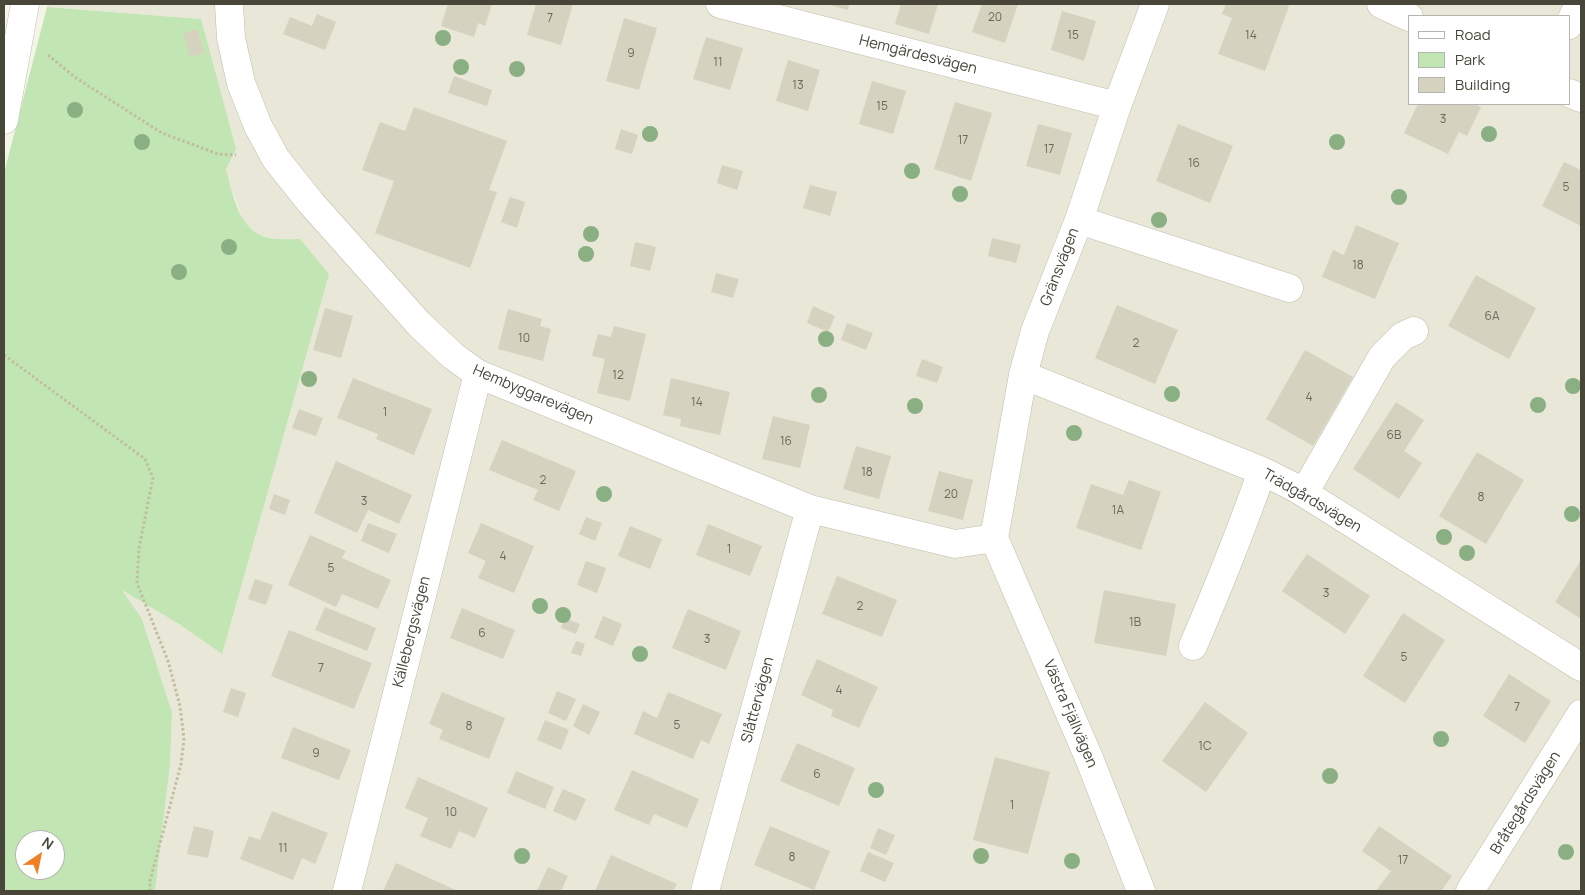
<!DOCTYPE html>
<html>
<head>
<meta charset="utf-8">
<style>
	body { margin:0 }
	#map { position:relative; width:1585px; height:895px; overflow:hidden; background:#f4f4e9; font-family:Manrope,sans-serif }
	canvas { display:block }
	.frame { position:absolute; inset:0; border:5px solid #474638; pointer-events:none }
	.legend { position:absolute; left:1408px; top:15px; width:162px; height:90px; box-sizing:border-box; background:#fff; border:1px solid #b5b5af; margin:0; padding:6px 9px; list-style:none; font-size:15px; color:#474638 }
	.legend li { display:flex; align-items:center; gap:10px; height:25px }
	.legend b { width:25px; border:1px solid #b5b5af }
	.north { position:absolute; left:15px; top:830px; width:50px; height:50px; box-sizing:border-box; background:#fff; border:1px solid #b5b5af; border-radius:50%; rotate:34deg; font-size:14px; font-weight:700; line-height:20px; text-align:center; color:#474638 }
	.north::after { content:''; display:block; margin:auto; width:18px; height:22px; background:#f17f23; clip-path:polygon(50% 0,100% 100%,50% 72%,0 100%) }
</style>
</head>
<body>
<div id="map">
<canvas width="1585" height="895"></canvas>
<div class="frame"></div>
<ul class="legend">
<li><b style="height:6px;background:#fff"></b>Road</li>
<li><b style="height:14px;background:#c1e6b4"></b>Park</li>
<li><b style="height:14px;background:#d5d3bf"></b>Building</li>
</ul>
<div class="north">N</div>
</div>
<script>
const ctx = document.querySelector('canvas').getContext('2d');
ctx.lineJoin = 'round';
function fill(path, color) {
  ctx.fillStyle = color;
  ctx.fill(path, 'evenodd');
}
function strokePath(path, color, width, dash) {
  ctx.strokeStyle = color;
  ctx.lineWidth = width;
  ctx.lineCap = dash ? 'butt' : 'round';
  ctx.setLineDash(dash || []);
  ctx.stroke(path);
}
function label(font, color, halo, rows, align = 'center') {
  ctx.font = font + ' Manrope,sans-serif';
  ctx.lineWidth = 4.5;
  ctx.setLineDash([]);
  ctx.textBaseline = 'middle';
  ctx.strokeStyle = halo;
  ctx.fillStyle = color;
  for (const [text, x, y, turn = 0] of rows) {
    ctx.save();
    ctx.translate(x, y);
    ctx.rotate((+turn || 0) * Math.PI / 180);
    ctx.textAlign = isNaN(turn) ? turn : align;
    if (halo) ctx.strokeText(text, 0, 0);
    ctx.fillText(text, 0, 0);
    ctx.restore();
  }
}
const residential = new Path2D(`
	M 48,4 L 1581,4 L 1581,891 L 155,891 L 170,765 L 172,712 L 142,619 L 121,589 L 179,624 L 222,654 L 300,239 L 279,240 L 258,235 L 244,222 L 232,190 L 226,169 L 201,19 L 47,7 ZM 1409,16 L 1569,16 L 1569,104 L 1409,104 Z`);
const green = new Path2D(`
	M 47,7 L 201,19 L 236,149 L 226,169 C 232,190 237,222 258,234 C 270,241 287,239 300,239 L 329,274 L 222,654 L 179,624 L 122,590 L 142,619 L 172,712 L 170,765 L 155,891 L 4,891 L 4,173 ZM 25,840 L 55,840 L 55,870 L 25,870 Z`);
const building = new Path2D(`
	M 448,4 L 492,4 L 485,26 L 478,23 L 474,37 L 441,26 Z
	M 536,4 L 573,4 L 561,45 L 527,35 Z
	M 827,4 L 849,4 L 848,10 Z
	M 901,4 L 938,4 L 929,34 L 895,24 Z
	M 982,4 L 1018,4 L 1005,43 L 972,32 Z
	M 1226,4 L 1284,4 L 1289,6 L 1265,71 L 1218,54 L 1232,18 L 1222,14 Z
	M 1062,11 L 1096,21 L 1084,61 L 1051,50 Z
	M 317,14 L 336,22 L 325,50 L 283,34 L 290,17 L 312,26 Z
	M 624,18 L 657,28 L 639,90 L 606,81 Z
	M 197,29 L 205,53 L 190,57 L 183,33 Z
	M 706,37 L 743,48 L 730,90 L 693,79 Z
	M 788,60 L 820,70 L 808,111 L 776,101 Z
	M 454,76 L 492,90 L 487,106 L 448,93 Z
	M 872,81 L 906,91 L 893,134 L 859,124 Z
	M 955,102 L 992,113 L 971,181 L 934,169 Z
	M 1418,104 L 1474,104 L 1481,107 L 1467,136 L 1459,132 L 1448,154 L 1404,133 Z
	M 414,107 L 507,141 L 489,190 L 497,192 L 470,268 L 375,233 L 394,181 L 362,170 L 380,122 L 405,131 Z
	M 1038,124 L 1072,133 L 1060,175 L 1026,166 Z
	M 1178,124 L 1233,146 L 1210,203 L 1156,181 Z
	M 621,129 L 638,135 L 632,154 L 615,149 Z
	M 1564,162 L 1581,170 L 1581,226 L 1542,206 Z
	M 722,165 L 743,171 L 737,190 L 717,183 Z
	M 810,185 L 837,192 L 830,216 L 803,208 Z
	M 510,197 L 525,202 L 517,228 L 501,222 Z
	M 1356,225 L 1399,243 L 1375,299 L 1322,277 L 1333,250 L 1344,255 Z
	M 992,238 L 1021,245 L 1016,263 L 988,256 Z
	M 635,242 L 656,247 L 650,271 L 630,266 Z
	M 716,273 L 739,279 L 733,298 L 711,292 Z
	M 1476,275 L 1536,308 L 1509,359 L 1448,326 Z
	M 1117,305 L 1178,330 L 1155,384 L 1095,358 Z
	M 813,306 L 835,316 L 828,332 L 807,323 Z
	M 325,308 L 353,316 L 341,358 L 313,350 Z
	M 508,309 L 542,319 L 540,326 L 551,329 L 543,361 L 498,349 Z
	M 847,323 L 873,333 L 866,350 L 841,340 Z
	M 614,326 L 646,334 L 630,401 L 597,393 L 605,359 L 592,356 L 598,334 L 611,337 Z
	M 1305,350 L 1353,377 L 1313,446 L 1266,419 Z
	M 922,359 L 943,367 L 937,383 L 916,376 Z
	M 353,378 L 432,409 L 414,455 L 376,439 L 378,434 L 337,418 Z
	M 671,378 L 730,392 L 720,435 L 680,426 L 681,419 L 663,415 Z
	M 1396,402 L 1424,420 L 1404,451 L 1422,463 L 1399,499 L 1353,469 Z
	M 299,409 L 323,418 L 316,436 L 292,428 Z
	M 773,416 L 810,425 L 800,468 L 762,459 Z
	M 502,440 L 576,471 L 559,511 L 533,500 L 538,490 L 489,470 Z
	M 856,446 L 891,456 L 879,499 L 843,489 Z
	M 1477,452 L 1524,480 L 1486,544 L 1439,516 Z
	M 336,461 L 412,495 L 399,524 L 368,510 L 357,533 L 314,513 Z
	M 939,471 L 973,480 L 963,520 L 928,511 Z
	M 1129,480 L 1161,492 L 1141,550 L 1076,528 L 1091,484 L 1123,495 Z
	M 274,494 L 290,500 L 285,515 L 269,509 Z
	M 586,517 L 602,523 L 595,541 L 579,534 Z
	M 368,523 L 397,534 L 389,553 L 361,541 Z
	M 481,523 L 534,546 L 514,593 L 478,578 L 486,561 L 468,553 Z
	M 708,524 L 762,546 L 750,576 L 696,555 Z
	M 630,526 L 662,539 L 650,569 L 618,556 Z
	M 310,535 L 346,551 L 342,558 L 391,580 L 378,609 L 342,594 L 336,607 L 288,585 Z
	M 1307,554 L 1370,596 L 1345,634 L 1282,591 Z
	M 1581,560 L 1581,619 L 1555,602 Z
	M 586,561 L 606,568 L 597,593 L 577,585 Z
	M 837,576 L 897,600 L 882,637 L 822,614 Z
	M 255,579 L 273,585 L 266,605 L 248,599 Z
	M 1104,590 L 1176,604 L 1166,656 L 1094,643 Z
	M 325,607 L 376,628 L 367,651 L 315,630 Z
	M 462,608 L 515,630 L 503,659 L 450,638 Z
	M 688,609 L 741,631 L 726,670 L 672,648 Z
	M 1403,613 L 1445,640 L 1405,703 L 1363,676 Z
	M 603,616 L 622,624 L 613,646 L 594,638 Z
	M 565,618 L 580,624 L 576,634 L 561,628 Z
	M 289,630 L 372,663 L 354,709 L 271,676 Z
	M 576,641 L 585,644 L 581,656 L 571,653 Z
	M 817,659 L 878,687 L 859,728 L 831,716 L 833,710 L 801,695 Z
	M 1509,674 L 1551,701 L 1525,743 L 1483,716 Z
	M 231,688 L 246,693 L 238,717 L 223,712 Z
	M 557,691 L 576,699 L 566,721 L 548,713 Z
	M 442,692 L 505,718 L 489,759 L 439,739 L 443,730 L 429,724 Z
	M 668,692 L 722,714 L 709,744 L 701,740 L 693,759 L 634,734 L 643,711 L 657,718 Z
	M 1205,702 L 1248,733 L 1206,792 L 1162,761 Z
	M 583,704 L 600,712 L 589,735 L 573,726 Z
	M 545,720 L 569,730 L 561,750 L 537,740 Z
	M 293,727 L 351,750 L 339,780 L 281,758 Z
	M 797,743 L 855,768 L 839,806 L 780,781 Z
	M 995,757 L 1050,772 L 1028,854 L 973,840 Z
	M 632,770 L 699,799 L 687,828 L 654,814 L 649,825 L 614,810 Z
	M 516,771 L 554,787 L 545,809 L 507,793 Z
	M 418,777 L 488,808 L 475,838 L 459,831 L 451,849 L 420,836 L 428,818 L 405,808 Z
	M 563,789 L 586,799 L 576,821 L 553,811 Z
	M 272,811 L 328,833 L 315,864 L 302,858 L 293,880 L 240,859 L 249,836 L 260,840 Z
	M 194,826 L 214,831 L 208,858 L 187,854 Z
	M 770,826 L 830,851 L 814,890 L 754,865 Z
	M 1379,826 L 1452,876 L 1441,891 L 1376,891 L 1391,871 L 1362,851 Z
	M 878,828 L 895,835 L 886,855 L 870,848 Z
	M 868,852 L 894,863 L 885,882 L 860,871 Z
	M 611,855 L 677,884 L 673,891 L 595,891 Z
	M 396,863 L 458,891 L 383,891 Z
	M 548,867 L 568,876 L 561,891 L 537,891 Z`);
const path = new Path2D(`
	M 48,55 L 76,78 L 162,133 L 218,154 L 236,155
	M 4,355 L 145,459 L 153,478 L 139,548 L 137,583 L 168,661 L 180,706 L 184,739 L 181,764 L 150,881 L 150,891`);
const minor = new Path2D(`
	M 229,4 L 231,38 L 241,83 L 258,126 L 276,159 L 311,203 L 419,324 L 453,356 L 478,374 L 810,509 L 955,544 L 994,538
	M 720,4 L 1117,106
	M 1381,4 L 1409,17
	M 1569,25 L 1579,4
	M 1569,93 L 1581,98
	M 4,120 L 25,4
	M 1079,220 L 1289,288
	M 1023,375 L 1262,471 L 1296,488 L 1581,667
	M 1304,493 L 1382,357 L 1403,336 L 1414,331
	M 994,538 L 1023,375 L 1035,331 L 1079,220 L 1117,106 L 1155,4
	M 994,538 L 1089,758 L 1141,891
	M 1193,646 C 1218,588 1241,531 1262,471
	M 347,891 L 478,374
	M 705,891 L 810,509
	M 1470,891 L 1581,714`);
const trees = [
	[443,38],
	[461,67],
	[517,69],
	[75,110],
	[650,134],
	[1489,134],
	[142,142],
	[1337,142],
	[912,171],
	[960,194],
	[1399,197],
	[1159,220],
	[591,234],
	[229,247],
	[586,254],
	[179,272],
	[826,339],
	[309,379],
	[1573,386],
	[1172,394],
	[819,395],
	[1538,405],
	[915,406],
	[1074,433],
	[604,494],
	[1572,514],
	[1444,537],
	[1467,553],
	[540,606],
	[563,615],
	[640,654],
	[1441,739],
	[1330,776],
	[876,790],
	[1566,852],
	[522,856],
	[981,856],
	[1072,861]
];
const numberNames = [
	["20",995,18],
	["7",550,19],
	["15",1073,36],
	["14",1251,36],
	["9",631,54],
	["11",718,63],
	["13",798,86],
	["15",882,107],
	["3",1443,120],
	["17",963,141],
	["17",1049,150],
	["16",1194,164],
	["5",1566,188],
	["18",1358,266],
	["6A",1492,317],
	["10",524,339],
	["2",1136,344],
	["12",618,376],
	["4",1309,398],
	["14",697,403],
	["1",385,413],
	["6B",1394,436],
	["16",786,442],
	["18",867,473],
	["2",543,481],
	["20",951,495],
	["8",1481,498],
	["3",364,502],
	["1A",1118,511],
	["1",729,550],
	["4",503,557],
	["5",331,569],
	["3",1326,594],
	["2",860,607],
	["1B",1135,623],
	["6",482,634],
	["3",707,640],
	["5",1404,658],
	["7",321,669],
	["4",839,691],
	["7",1517,708],
	["5",677,726],
	["8",469,727],
	["1C",1205,747],
	["9",316,754],
	["6",817,775],
	["1",1012,806],
	["10",451,813],
	["11",283,849],
	["8",792,858],
	["17",1403,861]
];
const streetNames = [
	["Hemgärdesvägen",918,55,14],
	["Gränsvägen",1060,267,-69],
	["Hembyggarevägen",533,395,23],
	["Trädgårdsvägen",1312,501,30],
	["Källebergsvägen",412,632,-76],
	["Slåttervägen",758,700,-75],
	["Västra Fjällvägen",1070,714,67],
	["Bråtegårdsvägen",1526,803,-58]
];
fill(residential, '#e8e7d8');
fill(green, '#c1e6b4');
fill(building, '#d5d3bf');
strokePath(minor, '#bfbeac', 29);
strokePath(path, '#c0be9e', 3, [2.5, 2.5]);
strokePath(minor, '#fff', 28);
ctx.fillStyle = '#8aaf82';
for (const [x, y] of trees) {
  ctx.beginPath();
  ctx.arc(x, y, 8, 0, 2 * Math.PI);
  ctx.fill();
}
label('12px', '#6a695a', null, numberNames);
label('15px', '#474638', '#fff', streetNames);
</script>
</body>
</html>
